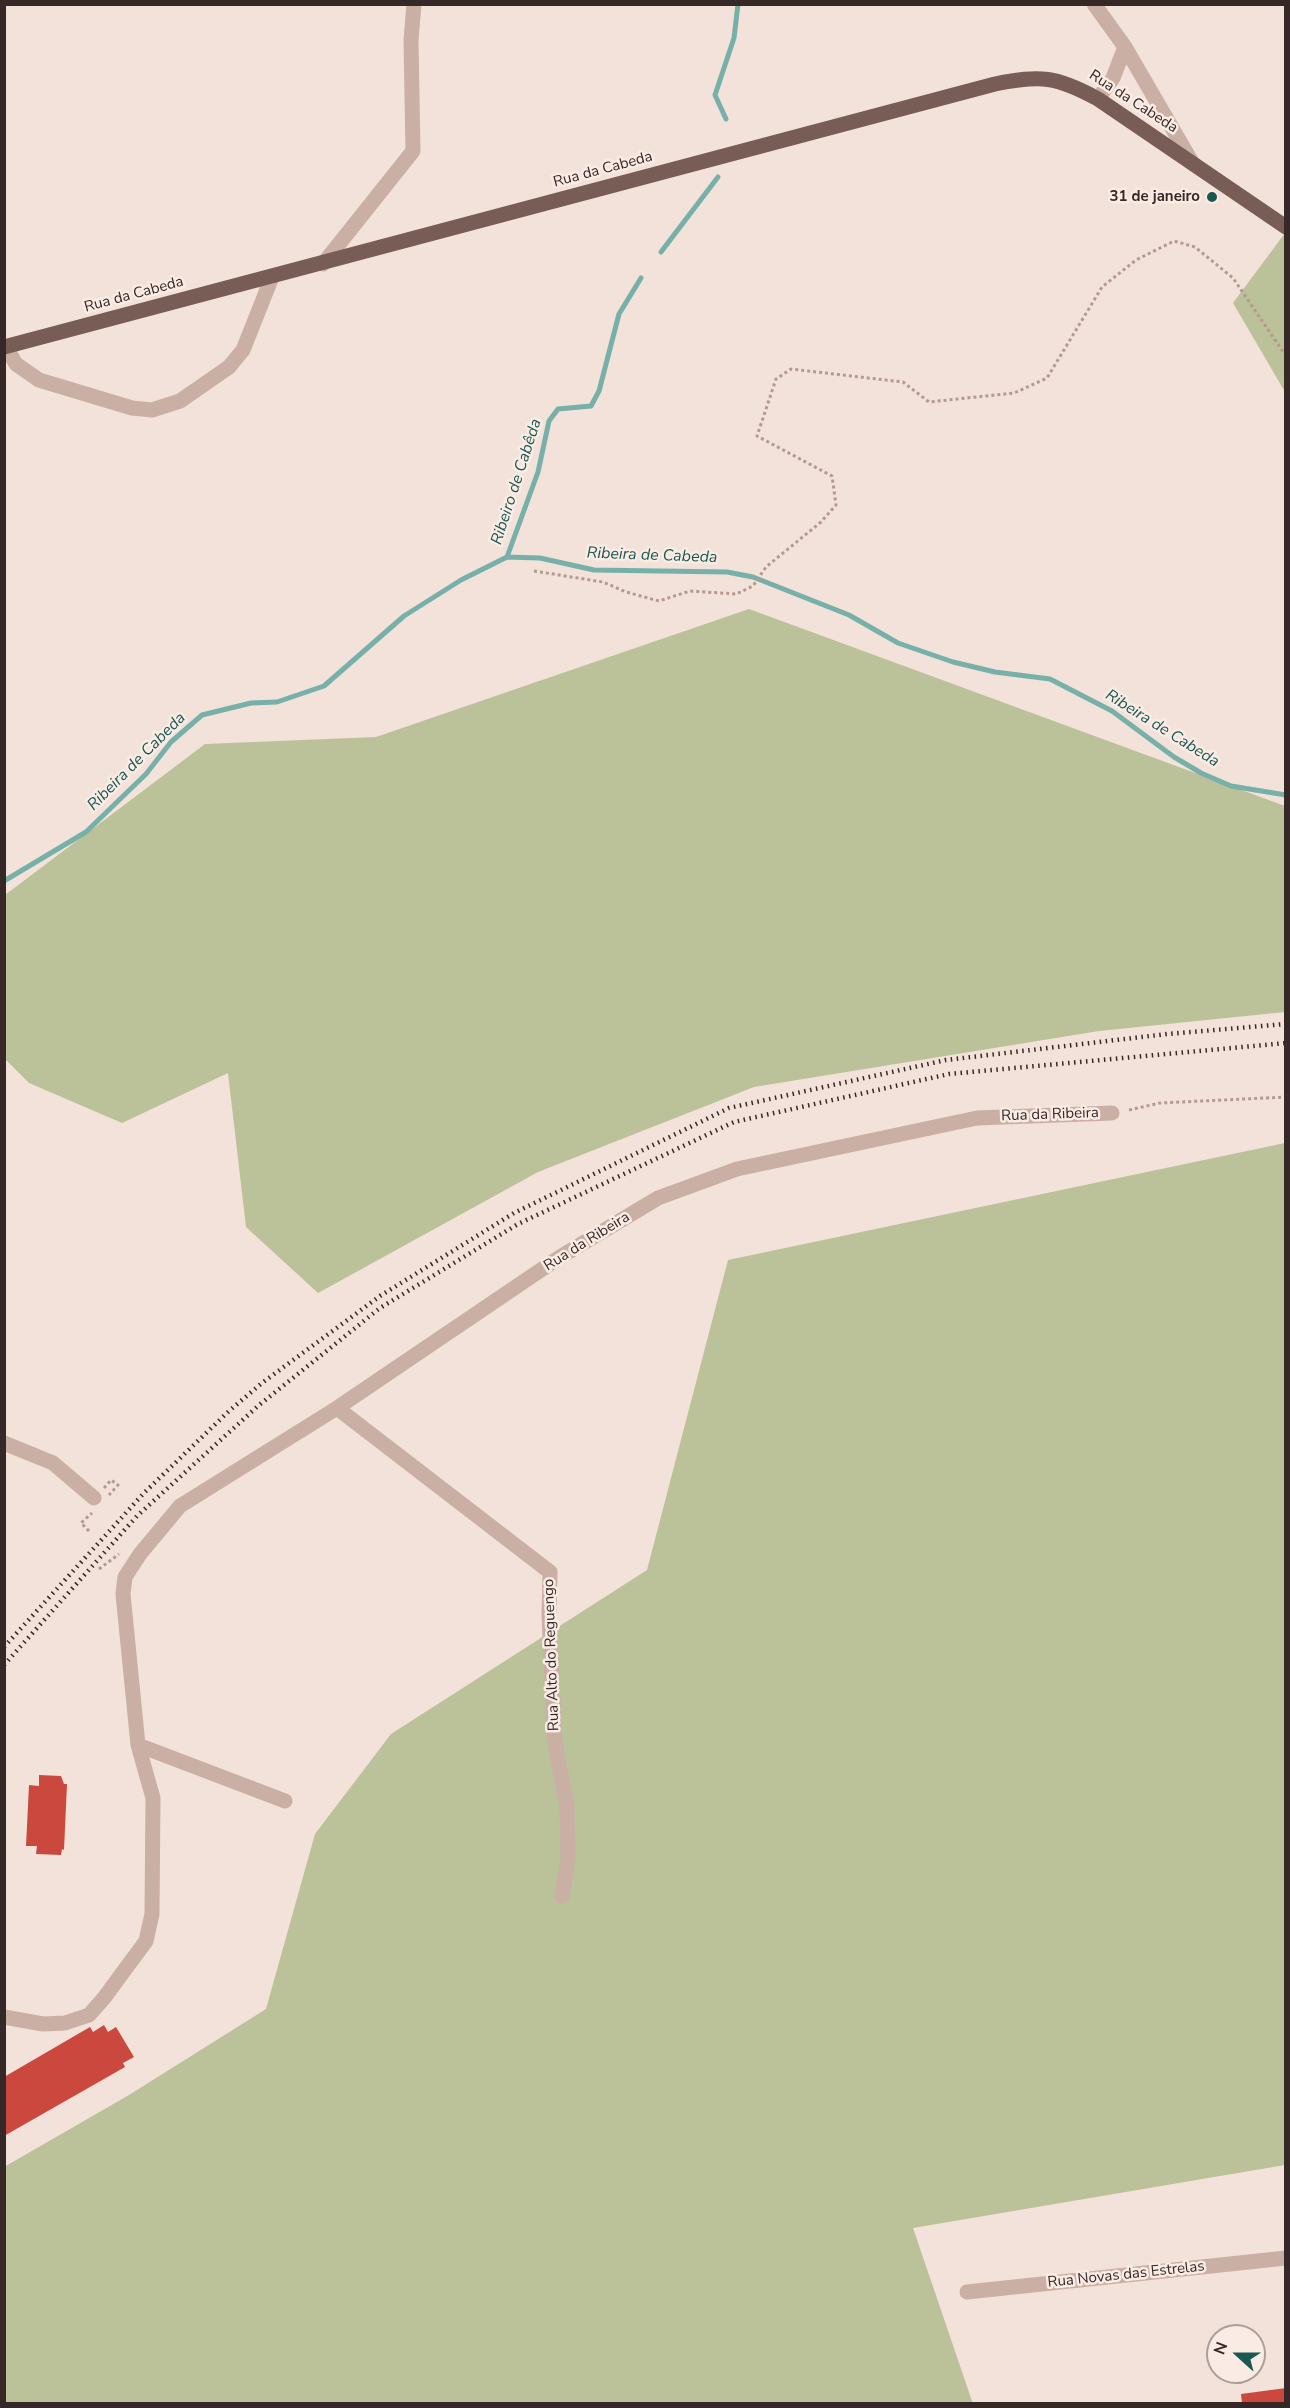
<!DOCTYPE html>
<html>
<head>
<meta charset="utf-8">
<style>
	body { margin:0 }
	#map { position:relative; width:1290px; height:2408px; overflow:hidden; background:#f2e2d9; font-family:"Nunito Sans",sans-serif }
	canvas { display:block }
	.frame { position:absolute; inset:0; border:6px solid #362826; pointer-events:none }
	.north { position:absolute; left:1206px; top:2324px; width:60px; height:60px; box-sizing:border-box; background:#faece5; border:2px solid #ac9e99; border-radius:50%; rotate:291deg; font-size:16px; font-weight:700; line-height:24px; text-align:center; color:#362826 }
	.north::after { content:''; display:block; margin:auto; width:21px; height:27px; background:#1a5852; clip-path:polygon(50% 0,100% 100%,50% 72%,0 100%) }
</style>
</head>
<body>
<div id="map">
<canvas width="1290" height="2408"></canvas>
<div class="frame"></div>
<div class="north">N</div>
</div>
<script>
const ctx = document.querySelector('canvas').getContext('2d');
ctx.lineJoin = 'round';
function fill(path, color) {
  ctx.fillStyle = color;
  ctx.fill(path, 'evenodd');
}
function strokePath(path, color, width, dash) {
  ctx.strokeStyle = color;
  ctx.lineWidth = width;
  ctx.lineCap = dash ? 'butt' : 'round';
  ctx.setLineDash(dash || []);
  ctx.stroke(path);
}
function label(font, color, halo, rows, align = 'center') {
  ctx.font = font + ' "Nunito Sans",sans-serif';
  ctx.lineWidth = 5;
  ctx.setLineDash([]);
  ctx.textBaseline = 'middle';
  ctx.strokeStyle = halo;
  ctx.fillStyle = color;
  for (const [text, x, y, turn = 0] of rows) {
    ctx.save();
    ctx.translate(x, y);
    ctx.rotate((+turn || 0) * Math.PI / 180);
    ctx.textAlign = isNaN(turn) ? turn : align;
    if (halo) ctx.strokeText(text, 0, 0);
    ctx.fillText(text, 0, 0);
    ctx.restore();
  }
}
const green = new Path2D(`
	M 1285,233 L 1285,392 L 1233,303 Z
	M 749,609 L 1285,806 L 1285,1012 L 1099,1031 L 754,1087 L 538,1172 L 318,1293 L 246,1227 L 228,1073 L 122,1123 L 29,1083 L 5,1059 L 5,895 L 205,744 L 376,737 Z
	M 1285,1143 L 1285,2165 L 913,2228 L 973,2404 L 5,2403 L 4,2167 L 129,2095 L 266,2009 L 315,1834 L 391,1734 L 647,1570 L 728,1260 Z`);
const stream = new Path2D(`
	M 726,119 L 715,95 L 734,38 L 738,4
	M 661,252 L 718,177
	M 507,557 L 538,472 L 549,421 L 558,409 L 591,406 L 599,391 L 619,314 L 641,278
	M 4,881 L 86,832 L 146,774 L 171,742 L 202,715 L 251,703 L 277,702 L 324,686 L 404,616 L 461,580 L 507,557 L 540,558 L 594,570 L 727,572 L 753,577 L 849,615 L 898,643 L 953,662 L 995,672 L 1050,679 L 1112,711 L 1174,757 L 1201,773 L 1231,786 L 1286,795`);
const building = new Path2D(`
	M 39,1775 L 61,1776 L 64,1784 L 67,1784 L 64,1850 L 62,1849 L 61,1855 L 36,1854 L 37,1846 L 26,1846 L 29,1785 L 39,1786 Z
	M 104,2025 L 108,2032 L 116,2027 L 134,2057 L 123,2063 L 125,2067 L 4,2136 L 4,2077 L 90,2027 L 93,2032 Z
	M 1286,2388 L 1286,2403 L 1242,2403 L 1241,2394 Z`);
const path = new Path2D(`
	M 534,571 L 603,582 L 626,592 L 659,601 L 690,591 L 736,594 L 753,586 L 766,567 L 821,522 L 836,505 L 832,476 L 757,436 L 776,379 L 791,369 L 903,382 L 929,402 L 1014,393 L 1047,378 L 1102,287 L 1136,260 L 1174,241 L 1195,247 L 1233,278 L 1286,356
	M 1129,1110 L 1160,1103 L 1286,1097
	M 104,1488 L 111,1480 L 118,1485 L 109,1495
	M 89,1531 L 81,1523 L 92,1513
	M 99,1569 L 119,1554`);
const minor = new Path2D(`
	M 1094,4 L 1125,47 L 1193,164
	M 1098,99 L 1113,78 L 1125,47
	M 323,264 L 413,151 L 411,40 L 414,4
	M 6,347 L 16,364 L 39,380 L 132,408 L 152,410 L 180,401 L 229,367 L 243,350 L 272,277
	M 337,1408 L 550,1572 L 549,1616 L 555,1743 L 567,1806 L 568,1858 L 562,1896
	M 4,1443 L 53,1463 L 94,1498
	M 138,1745 L 285,1801
	M 4,2017 L 43,2024 L 65,2023 L 89,2015 L 104,1998 L 146,1941 L 152,1914 L 153,1798 L 138,1745 L 123,1594 L 125,1577 L 140,1554 L 180,1506 L 337,1408 L 560,1257 L 658,1198 L 737,1169 L 977,1118 L 1112,1113
	M 967,2292 L 1286,2258`);
const major = new Path2D(`
	M 4,347 L 995,84 C 1041,75 1056,76 1098,99 L 1286,227`);
const rail = new Path2D(`
	M 4,1647 L 144,1493 L 229,1411 L 262,1383 L 380,1296 L 514,1213 L 729,1108 L 946,1060 L 1167,1034 L 1286,1024
	M 4,1665 L 137,1516 L 258,1406 L 380,1308 L 518,1224 L 734,1122 L 949,1074 L 1286,1043`);
const markers = [
	[1212,197,6,"#1a5852"]
];
const streetNames = [
	["Rua da Cabeda",1133,102,33],
	["Rua da Cabeda",603,170,-15],
	["Rua da Cabeda",134,295,-15],
	["Rua da Ribeira",1050,1115,-2],
	["Rua da Ribeira",587,1242,-32],
	["Rua Alto do Reguengo",552,1655,-92],
	["Rua Novas das Estrelas",1126,2275,-6]
];
const poiNames = [
	["31 de janeiro",1200,197]
];
const waterNames = [
	["Ribeiro de Cabêda",517,482,-72],
	["Ribeira de Cabeda",652,556,2],
	["Ribeira de Cabeda",1162,729,32],
	["Ribeira de Cabeda",137,762,-45]
];
fill(green, '#bbc198');
strokePath(stream, '#77b0a8', 5);
fill(building, '#ca483e');
strokePath(path, '#b6998e', 3, [3, 3]);
strokePath(minor, '#caafa4', 15);
strokePath(major, '#785c56', 15);
strokePath(rail, '#362826', 4.5, [1.5, 4.5]);
for (const [x, y, r, color] of markers) {
  const dot = new Path2D();
  dot.arc(x, y, r, 0, 2 * Math.PI);
  ctx.fillStyle = color;
  ctx.fill(dot);
  strokePath(dot, '#faece5', 2);
}
label('15px', '#362826', '#faece5', streetNames);
label('bold 15px', '#362826', '#faece5', poiNames, 'right');
label('italic 16px', '#1a5852', '#faece5', waterNames);
</script>
</body>
</html>
